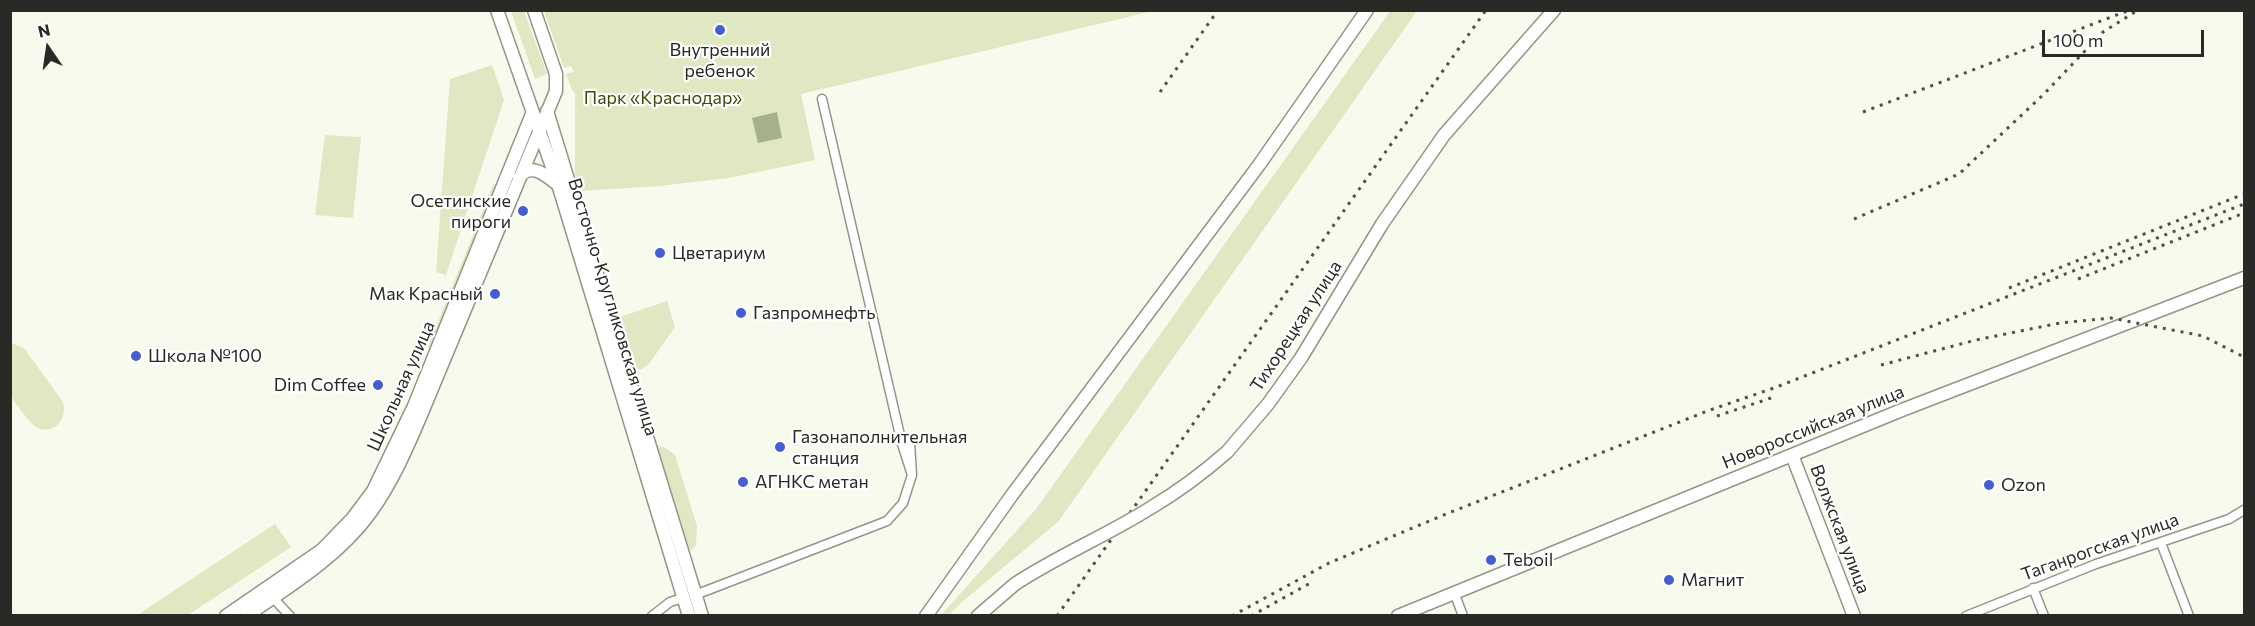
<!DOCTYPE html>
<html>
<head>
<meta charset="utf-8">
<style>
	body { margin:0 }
	#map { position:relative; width:2255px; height:626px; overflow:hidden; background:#f7fbee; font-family:Commissioner,sans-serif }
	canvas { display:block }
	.frame { position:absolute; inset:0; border:12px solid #292a25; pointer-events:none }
	.north { position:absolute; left:18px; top:18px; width:60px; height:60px; -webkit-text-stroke:4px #fff; paint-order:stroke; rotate:347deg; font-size:16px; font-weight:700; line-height:24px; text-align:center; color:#292a25 }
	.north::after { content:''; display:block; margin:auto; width:21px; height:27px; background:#292a25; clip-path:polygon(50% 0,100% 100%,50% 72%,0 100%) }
	.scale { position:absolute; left:2042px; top:30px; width:162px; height:27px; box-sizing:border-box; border:3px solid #292a25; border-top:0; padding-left:8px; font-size:18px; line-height:21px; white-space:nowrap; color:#292a25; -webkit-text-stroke:4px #fff; paint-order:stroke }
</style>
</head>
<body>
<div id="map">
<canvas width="2255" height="626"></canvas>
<div class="frame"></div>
<div class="north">N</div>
<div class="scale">100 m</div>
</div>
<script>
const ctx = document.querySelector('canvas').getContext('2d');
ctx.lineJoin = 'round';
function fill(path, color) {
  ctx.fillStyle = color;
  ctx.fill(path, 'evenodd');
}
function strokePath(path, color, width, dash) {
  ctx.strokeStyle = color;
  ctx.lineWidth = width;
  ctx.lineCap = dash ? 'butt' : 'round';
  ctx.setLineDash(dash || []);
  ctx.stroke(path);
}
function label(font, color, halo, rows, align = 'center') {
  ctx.font = font + ' Commissioner,sans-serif';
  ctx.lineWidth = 4.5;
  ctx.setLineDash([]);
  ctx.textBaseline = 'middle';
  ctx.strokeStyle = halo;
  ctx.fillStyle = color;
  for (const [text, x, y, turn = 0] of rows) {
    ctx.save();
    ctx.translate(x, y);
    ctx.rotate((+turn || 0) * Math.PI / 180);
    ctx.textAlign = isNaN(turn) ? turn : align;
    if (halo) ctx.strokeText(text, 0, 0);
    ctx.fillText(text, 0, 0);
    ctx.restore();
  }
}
const green = new Path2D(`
	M 1391,10 L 1417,11 L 1058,522 L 962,602 L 949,615 L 941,615 L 1036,509 Z
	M 511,11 L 524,11 L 547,74 L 535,79 Z
	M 544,11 L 1150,11 L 1149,12 L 801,94 L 815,160 L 729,178 L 659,186 L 582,191 L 575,174 L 575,93 L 572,90 L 566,74 L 574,72 L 571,66 L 564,68 Z
	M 492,65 L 504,100 L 446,275 L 436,272 L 450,79 Z
	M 325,135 L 361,137 L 353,218 L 315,215 Z
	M 493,185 L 497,186 L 432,348 L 428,347 Z
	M 667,301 L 675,327 L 649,364 L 640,370 L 637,368 L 620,317 Z
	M 11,343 L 24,348 L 63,402 C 68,418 55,435 37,428 C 32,425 13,402 11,395 C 8,387 10,354 11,343 Z
	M 657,446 L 664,447 L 675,455 L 697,526 L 696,545 L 692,550 L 689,549 Z
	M 275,524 L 291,547 L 188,615 L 137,615 Z`);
const water = new Path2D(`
	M 777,112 L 782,138 L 758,143 L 752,118 Z`);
const street = new Path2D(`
	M 822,99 L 902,444 L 912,475
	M 2161,543 L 2189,616
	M 2033,588 L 2044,616
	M 1454,592 L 1463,616
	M 695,595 L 887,521 L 903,503 L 912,475 L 910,442
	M 273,598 L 290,616
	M 652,616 L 670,602 L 683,598
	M 1966,616 L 2096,564 L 2229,519 L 2244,510`);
const secondary = new Path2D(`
	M 497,10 L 558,184 L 689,616
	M 547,111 L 702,616
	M 519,178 C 529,161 546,175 557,184
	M 1227,452 L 1268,404 L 1301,358 L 1382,224 L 1444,135 L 1554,10
	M 1792,455 L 1854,616
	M 226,616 L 322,550 L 352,519 L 373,491 L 414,406 L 532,114
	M 246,616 C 290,586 339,556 370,513 C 392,483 407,448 421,415 L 556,91 L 556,74 L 534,10
	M 926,616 L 1012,495 L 1259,165 L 1367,10
	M 978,616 L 1015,584
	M 1398,616 L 1902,410 L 2244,278`);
const rail = new Path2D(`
	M 1160,92 L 1218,10
	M 1863,112 L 2127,11
	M 1854,219 L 1959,174 L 2044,94 L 2103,32 L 2138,10
	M 2078,279 L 2244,213
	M 2009,288 L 2244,194
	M 1881,365 L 1976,340 L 2060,323 L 2111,318 L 2203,336 L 2244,357
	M 1717,416 L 1774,397
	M 1057,616 L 1486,10
	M 1232,616 L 1329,563 L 1446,514 L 1710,410 L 1774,388 L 2244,204
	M 1251,616 L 1314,581`);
const secondaryBridge = new Path2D(`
	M 1015,584 C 1059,555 1108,535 1152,507 C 1179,491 1203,473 1227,452`);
const markers = [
	[720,30,6,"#445ed2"],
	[523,211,6,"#445ed2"],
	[660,253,6,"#445ed2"],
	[495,294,6,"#445ed2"],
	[741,313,6,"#445ed2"],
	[136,356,6,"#445ed2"],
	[378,385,6,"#445ed2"],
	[780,447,6,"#445ed2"],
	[743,482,6,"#445ed2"],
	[1989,485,6,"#445ed2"],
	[1491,560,6,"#445ed2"],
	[1669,580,6,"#445ed2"]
];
const poiNames = [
	["Внутренний",720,50,"center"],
	["ребенок",720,71,"center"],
	["Осетинские",511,201,"right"],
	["пироги",511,222,"right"],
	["Цветариум",672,253],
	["Мак Красный",483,294,"right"],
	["Газпромнефть",753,313],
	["Школа №100",148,356],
	["Dim Coffee",366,385,"right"],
	["Газонаполнительная",792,437],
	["станция",792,458],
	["АГНКС метан",755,482],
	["Ozon",2001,485],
	["Teboil",1503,560],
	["Магнит",1681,580]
];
const parkNames = [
	["Парк «Краснодар»",663,98]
];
const streetNames = [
	["Восточно-Кругликовская улица",613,307,73],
	["Тихорецкая улица",1296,326,-57],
	["Школьная улица",401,386,-66],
	["Новороссийская улица",1813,427,-22],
	["Волжская улица",1840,529,69],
	["Таганрогская улица",2100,547,-20]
];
fill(green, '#dfe8c3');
fill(water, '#a6b08a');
strokePath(street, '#929689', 11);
strokePath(secondary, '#929689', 15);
strokePath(street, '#fff', 8);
strokePath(secondary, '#fff', 12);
strokePath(rail, '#50514b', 3, [3, 6]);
strokePath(secondaryBridge, '#929689', 15, []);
strokePath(secondaryBridge, '#fff', 12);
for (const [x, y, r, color] of markers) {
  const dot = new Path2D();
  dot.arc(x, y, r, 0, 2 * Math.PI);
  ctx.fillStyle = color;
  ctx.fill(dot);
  strokePath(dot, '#fff', 2);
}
label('18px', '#292a25', '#fff', poiNames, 'left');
label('18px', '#404a0b', '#fff', parkNames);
label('18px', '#292a25', '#fff', streetNames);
</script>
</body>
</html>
